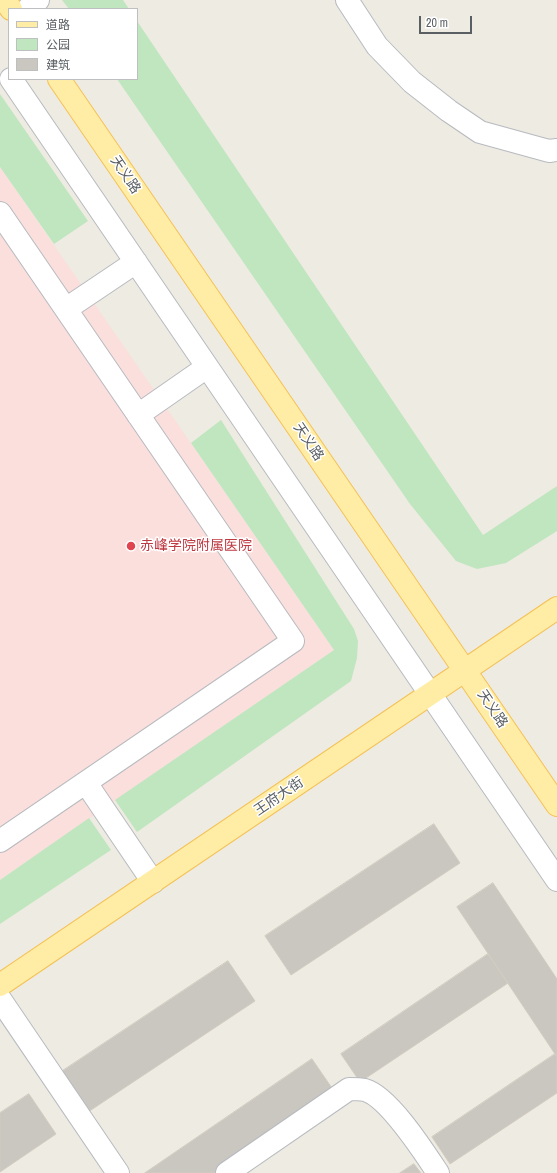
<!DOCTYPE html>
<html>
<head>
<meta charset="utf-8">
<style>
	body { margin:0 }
	#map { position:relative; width:557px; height:1173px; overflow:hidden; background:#eeebe2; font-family:"Archivo Narrow","Noto Sans SC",sans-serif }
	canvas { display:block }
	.legend { position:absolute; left:8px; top:8px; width:130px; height:72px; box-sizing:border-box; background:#fff; border:1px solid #bdbfc1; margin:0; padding:5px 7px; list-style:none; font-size:12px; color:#5a5f63 }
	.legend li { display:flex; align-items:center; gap:8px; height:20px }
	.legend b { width:20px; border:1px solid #bdbfc1 }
	.scale { position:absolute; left:419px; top:16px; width:53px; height:18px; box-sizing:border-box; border:2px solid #5a5f63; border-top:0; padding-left:5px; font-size:12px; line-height:14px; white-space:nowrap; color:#5a5f63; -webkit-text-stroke:3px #fff; paint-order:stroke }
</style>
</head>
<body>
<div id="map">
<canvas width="557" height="1173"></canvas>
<ul class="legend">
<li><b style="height:5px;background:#ffeda6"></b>道路</li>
<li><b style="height:11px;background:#bfe6be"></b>公园</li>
<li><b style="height:11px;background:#cac7c1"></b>建筑</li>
</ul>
<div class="scale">20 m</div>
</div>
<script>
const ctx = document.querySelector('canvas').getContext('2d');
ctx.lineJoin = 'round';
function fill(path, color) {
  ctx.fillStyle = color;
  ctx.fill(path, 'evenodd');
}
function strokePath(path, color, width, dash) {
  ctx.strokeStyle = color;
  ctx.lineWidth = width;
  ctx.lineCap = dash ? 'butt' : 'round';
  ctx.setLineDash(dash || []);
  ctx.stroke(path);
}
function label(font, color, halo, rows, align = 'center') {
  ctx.font = font + ' "Archivo Narrow","Noto Sans SC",sans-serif';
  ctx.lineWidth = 3;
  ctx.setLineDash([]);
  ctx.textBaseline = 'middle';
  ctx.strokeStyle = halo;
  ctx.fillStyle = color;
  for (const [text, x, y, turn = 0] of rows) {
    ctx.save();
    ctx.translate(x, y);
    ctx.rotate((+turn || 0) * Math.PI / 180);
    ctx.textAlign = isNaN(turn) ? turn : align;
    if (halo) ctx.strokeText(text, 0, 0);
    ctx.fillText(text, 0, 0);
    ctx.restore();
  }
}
const medical = new Path2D(`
	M 0,167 L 334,650 L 0,880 Z`);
const green = new Path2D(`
	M 62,0 L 123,0 L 129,9 L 69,9 Z
	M 137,21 L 483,535 L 557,486 L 557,531 L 506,563 L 477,569 L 456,561 L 410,504 L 117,79 L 137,79 Z
	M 0,94 L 88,221 L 54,244 L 0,167 Z
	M 221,420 L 354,629 L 358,641 L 357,658 L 351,681 L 137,832 L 115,800 L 334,650 L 191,443 Z
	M 89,818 L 111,850 L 0,924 L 0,880 Z`);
const building = new Path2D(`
	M 434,824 L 460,863 L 291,975 L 265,936 Z
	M 493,883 L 557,979 L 557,1057 L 457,907 Z
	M 488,954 L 508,983 L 360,1082 L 341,1054 Z
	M 228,961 L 255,1001 L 88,1112 L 61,1072 Z
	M 555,1054 L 557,1057 L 557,1093 L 450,1164 L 432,1137 Z
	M 312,1059 L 334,1091 L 214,1173 L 145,1173 Z
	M 29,1094 L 56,1134 L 0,1172 L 0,1113 Z
	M 414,1164 L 421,1173 L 400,1173 Z`);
const minor = new Path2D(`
	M 347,0 L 377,46 L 412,82 L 449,111 L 480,132 L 549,151 L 557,150
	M 28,9 L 38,0
	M 11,79 L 557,880
	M 0,213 L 293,641 L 0,841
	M 66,309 L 136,262
	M 138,415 L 207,367
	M 86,783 L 153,882
	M 0,999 L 118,1173
	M 227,1173 L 349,1089 C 354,1089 360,1089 365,1090 C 389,1097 424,1152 438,1173`);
const major = new Path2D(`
	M 5,0 L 11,9
	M 59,79 L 557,805
	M 0,985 L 557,608`);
const markers = [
	[131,546,5,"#e0444e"]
];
const streetNames = [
	["天义路",125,175,56],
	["天义路",308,442,56],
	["天义路",492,709,56],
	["王府大街",279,797,-34]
];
const healthNames = [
	["赤峰学院附属医院",140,546]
];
fill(medical, '#fbdfdd');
fill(green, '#bfe6be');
fill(building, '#cac7c1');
strokePath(building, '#d2ccc0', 1);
strokePath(minor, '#b7babf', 24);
strokePath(major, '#f4c155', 24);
strokePath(minor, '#fff', 22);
strokePath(major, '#ffeda6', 22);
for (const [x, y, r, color] of markers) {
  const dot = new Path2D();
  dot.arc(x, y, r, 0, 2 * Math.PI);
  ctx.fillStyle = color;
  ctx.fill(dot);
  strokePath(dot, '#fff', 1.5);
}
label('14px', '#5a5f63', '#fff', streetNames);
label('14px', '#be3a42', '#fff', healthNames, 'left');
</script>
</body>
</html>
